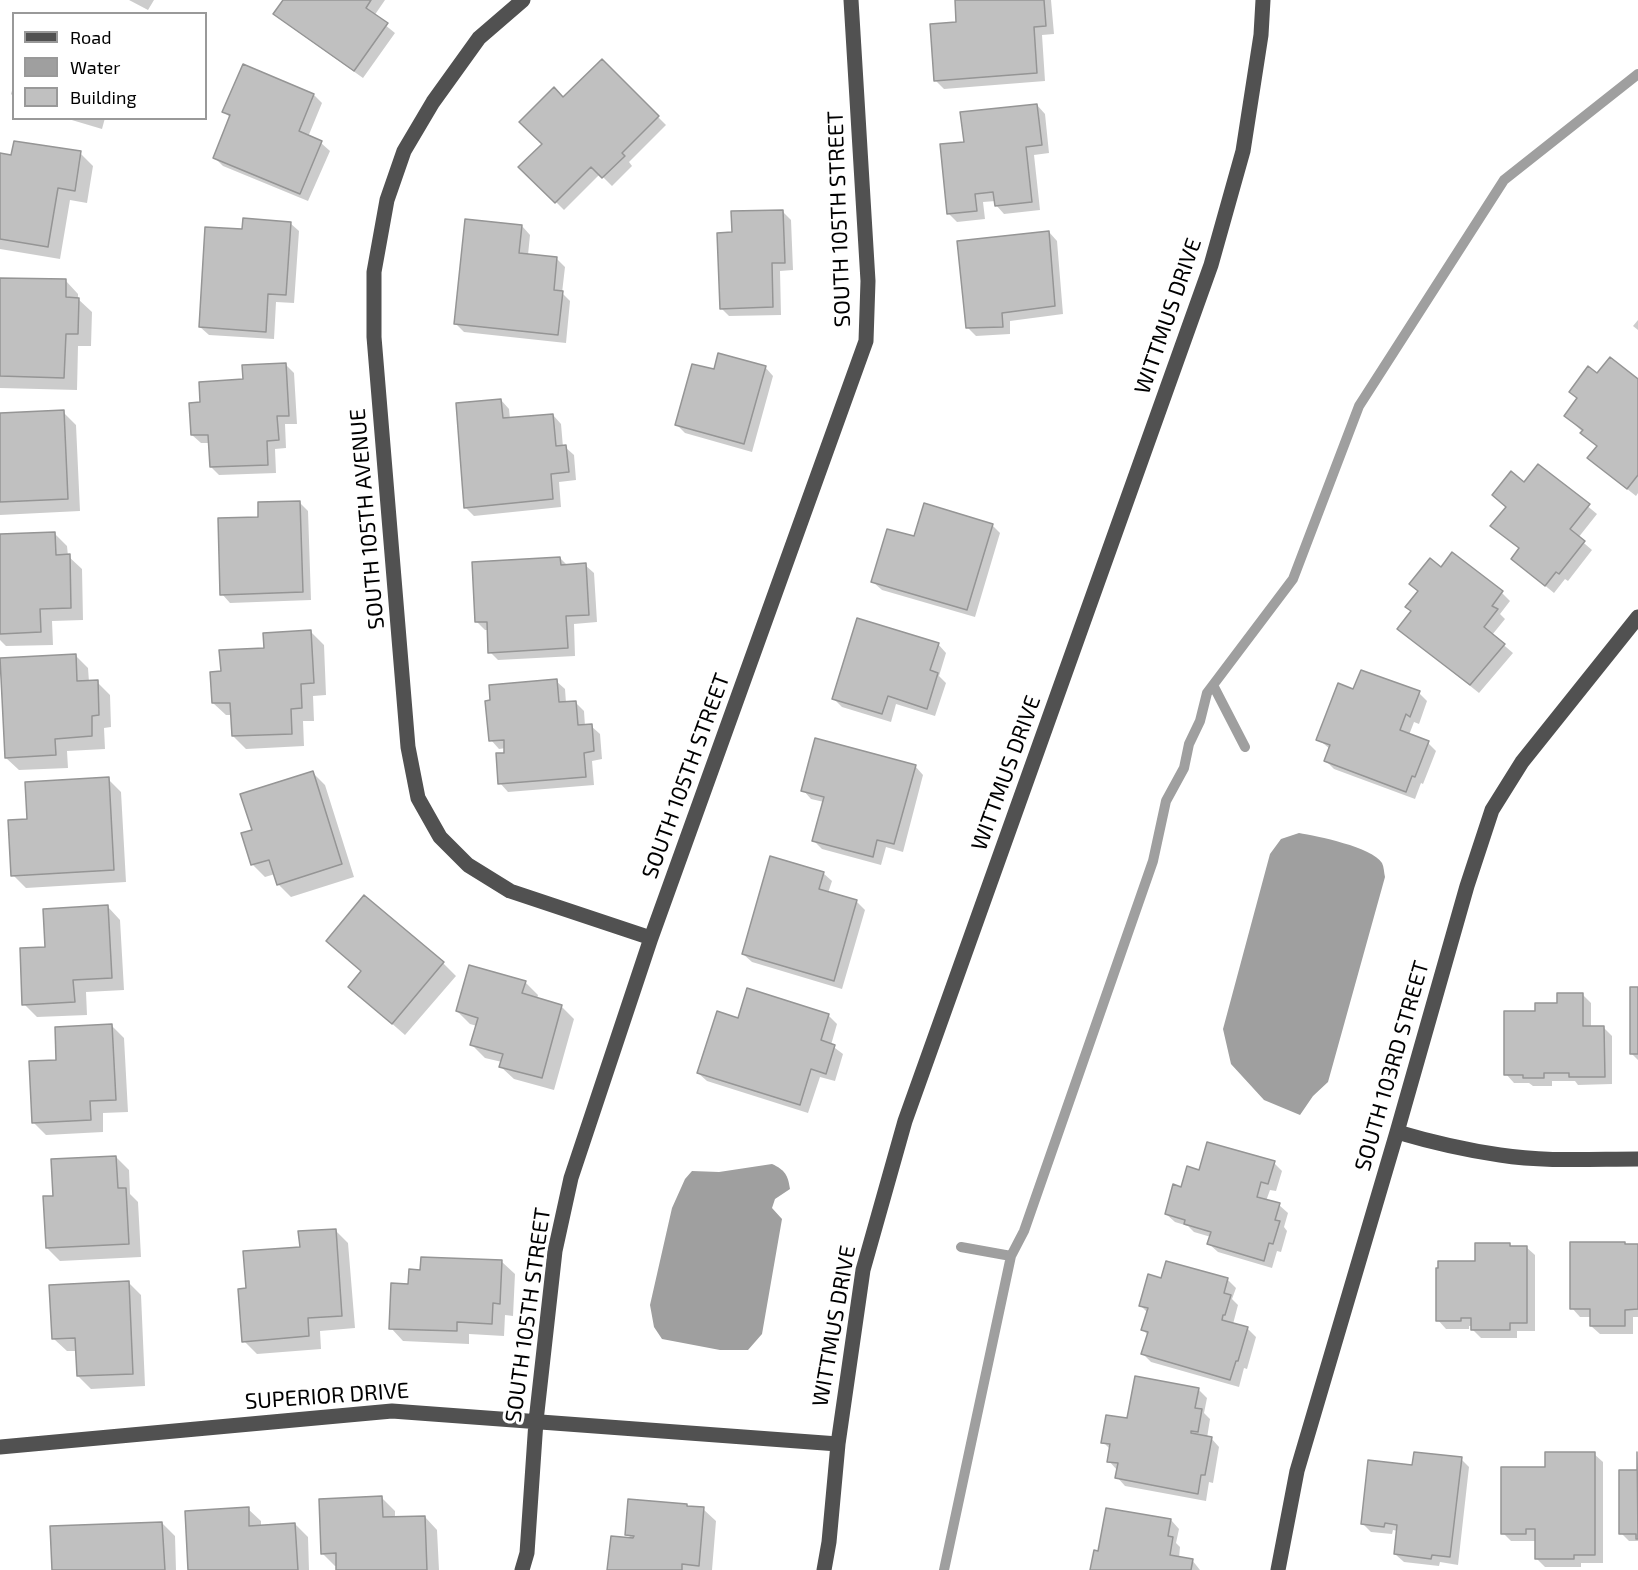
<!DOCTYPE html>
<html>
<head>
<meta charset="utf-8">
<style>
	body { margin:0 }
	#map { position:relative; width:1638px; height:1570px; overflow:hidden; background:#fff; font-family:"Exo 2",sans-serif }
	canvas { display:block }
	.legend { position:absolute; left:12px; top:12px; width:195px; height:108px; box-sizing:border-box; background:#fff; border:2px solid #999; margin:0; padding:8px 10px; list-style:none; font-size:18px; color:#000 }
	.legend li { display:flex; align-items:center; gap:12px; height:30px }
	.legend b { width:30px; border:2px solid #999 }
</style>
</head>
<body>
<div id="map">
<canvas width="1638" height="1570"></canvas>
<ul class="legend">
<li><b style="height:8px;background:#515151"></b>Road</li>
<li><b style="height:16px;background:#9f9f9f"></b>Water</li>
<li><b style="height:16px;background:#c0c0c0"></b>Building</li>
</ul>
</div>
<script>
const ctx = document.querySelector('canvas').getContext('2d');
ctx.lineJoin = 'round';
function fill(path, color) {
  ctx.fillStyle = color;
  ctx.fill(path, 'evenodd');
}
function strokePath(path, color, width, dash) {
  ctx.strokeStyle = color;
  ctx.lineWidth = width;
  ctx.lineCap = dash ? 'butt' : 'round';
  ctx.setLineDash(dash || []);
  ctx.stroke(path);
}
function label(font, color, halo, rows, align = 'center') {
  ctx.font = font + ' "Exo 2",sans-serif';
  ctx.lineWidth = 6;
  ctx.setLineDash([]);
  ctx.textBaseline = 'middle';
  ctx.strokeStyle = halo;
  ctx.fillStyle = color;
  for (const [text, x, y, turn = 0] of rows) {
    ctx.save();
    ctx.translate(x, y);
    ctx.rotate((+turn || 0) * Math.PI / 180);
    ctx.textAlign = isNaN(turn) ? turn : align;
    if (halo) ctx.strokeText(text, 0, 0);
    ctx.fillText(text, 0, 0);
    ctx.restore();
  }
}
const water = new Path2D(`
	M 1299,833 C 1317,836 1372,847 1382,863 C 1384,867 1384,873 1385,877 L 1328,1082 L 1313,1096 L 1300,1115 L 1264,1100 L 1231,1064 L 1223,1029 L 1270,854 L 1281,839 Z
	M 772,1164 C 785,1170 788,1175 790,1189 L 775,1199 L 772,1208 L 782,1219 L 762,1334 L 748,1350 L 720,1350 L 662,1339 L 654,1327 L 650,1305 L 672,1208 L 685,1179 L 692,1171 L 719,1172 Z`);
const shadow = new Path2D(`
	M 129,0 L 154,0 L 148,10 Z
	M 285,0 L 385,0 L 374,16 L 395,33 L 363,78 L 284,22 L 275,14 Z
	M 956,0 L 1051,0 L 1054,34 L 1042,35 L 1045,81 L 944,89 L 936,81 L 958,23 Z
	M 602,61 L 666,125 L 629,162 L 632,166 L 612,186 L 600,174 L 564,210 L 521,167 L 544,144 L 563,99 Z
	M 14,84 L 14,97 L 11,94 Z
	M 314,95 L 322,103 L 308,137 L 321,143 L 330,151 L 308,201 L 223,166 L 214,157 L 231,118 L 224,112 Z
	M 1037,105 L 1045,114 L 1049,153 L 1034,155 L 1040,210 L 1004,214 L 996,205 L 996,201 L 983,202 L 985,219 L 957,222 L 949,214 L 965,143 Z
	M 65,118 L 105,118 L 102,129 Z
	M 80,153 L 93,166 L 87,203 L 70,200 L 60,259 L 0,249 L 0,155 L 13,156 Z
	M 783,212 L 791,220 L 793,270 L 780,271 L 781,315 L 729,316 L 721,308 L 733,234 Z
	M 290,223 L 299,231 L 294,303 L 276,302 L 274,339 L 209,335 L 200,327 L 244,230 Z
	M 522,226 L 530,235 L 528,255 L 556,258 L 565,267 L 562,293 L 570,301 L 566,343 L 464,332 L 456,324 Z
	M 1049,232 L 1057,241 L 1063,314 L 1010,321 L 1010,334 L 976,336 L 968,328 Z
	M 0,279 L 66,281 L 78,294 L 78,299 L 92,312 L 91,346 L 78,346 L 77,390 L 0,388 Z
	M 1638,320 L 1638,330 L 1633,326 Z
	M 286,365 L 294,373 L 297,424 L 285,424 L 286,448 L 275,449 L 276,473 L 219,475 L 211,467 L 210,443 L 201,443 L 192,435 L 202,404 L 244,381 Z
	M 765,367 L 773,376 L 752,452 L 685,433 L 677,425 L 715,371 Z
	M 1597,375 L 1638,381 L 1638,493 L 1636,496 L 1598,466 L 1598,447 L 1566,416 Z
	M 501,400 L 509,409 L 510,419 L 553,415 L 561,424 L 563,447 L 565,447 L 574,455 L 576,480 L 559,482 L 561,507 L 474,516 L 465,507 Z
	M 63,412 L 76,425 L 80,511 L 0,515 L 0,415 Z
	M 1539,466 L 1597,514 L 1578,538 L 1592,550 L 1568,581 L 1565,579 L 1554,593 L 1513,559 L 1520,549 L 1501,534 L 1507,508 L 1494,495 L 1525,484 Z
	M 300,503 L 308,511 L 311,600 L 230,603 L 222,594 L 260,518 Z
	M 992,525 L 1000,533 L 975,617 L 882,590 L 873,582 L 915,538 Z
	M 55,534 L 67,546 L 68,556 L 82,569 L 83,620 L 52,621 L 53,645 L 6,646 L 0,640 L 0,535 Z
	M 560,558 L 568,566 L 585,565 L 594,573 L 597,622 L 574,624 L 575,656 L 498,660 L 490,652 L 489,630 L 485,630 L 477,622 Z
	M 1441,569 L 1502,593 L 1510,601 L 1500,614 L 1505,619 L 1492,635 L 1513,653 L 1479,693 L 1399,629 L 1413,612 L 1419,592 Z
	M 311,632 L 324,645 L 326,695 L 313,696 L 314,721 L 303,721 L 304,746 L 246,749 L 233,736 L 232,715 L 226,715 L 213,703 L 265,649 Z
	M 938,644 L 946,653 L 939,676 L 946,683 L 935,716 L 896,704 L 891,722 L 842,707 L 833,698 Z
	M 75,655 L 88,668 L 89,682 L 97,682 L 110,695 L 111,727 L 104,728 L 105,749 L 67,751 L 68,768 L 19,770 L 6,758 Z
	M 556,681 L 565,689 L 566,703 L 576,703 L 584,711 L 585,726 L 591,726 L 600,734 L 602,759 L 592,761 L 594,785 L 508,792 L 500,783 L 506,748 L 499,749 L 491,740 L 492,702 Z
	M 1354,691 L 1419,693 L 1427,701 L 1419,724 L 1414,722 L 1409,735 L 1428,743 L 1436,751 L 1423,784 L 1421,783 L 1415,799 L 1334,769 L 1326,761 L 1330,749 L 1318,739 Z
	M 915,766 L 923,775 L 903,852 L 886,847 L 881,865 L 822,849 L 813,840 L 824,802 L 811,799 L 803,790 Z
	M 312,772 L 325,785 L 354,877 L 291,897 L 278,884 L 275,874 L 265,877 L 252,864 L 253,831 Z
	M 108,779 L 121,792 L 126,882 L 26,888 L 13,875 L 28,820 Z
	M 823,873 L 832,881 L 828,893 L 857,902 L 865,910 L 842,989 L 752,962 L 743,954 Z
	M 108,907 L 120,920 L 124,990 L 86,992 L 87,1015 L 37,1017 L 24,1004 L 46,948 Z
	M 328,941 L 443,963 L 456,976 L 405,1035 L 350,987 L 362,972 Z
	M 525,982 L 538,995 L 537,999 L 561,1006 L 574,1019 L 554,1090 L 514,1079 L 501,1067 L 502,1062 L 485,1058 L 472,1045 L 477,1026 L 470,1024 L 457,1011 Z
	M 1638,988 L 1638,1060 L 1631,1053 Z
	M 748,990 L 829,1016 L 837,1024 L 831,1045 L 843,1054 L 835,1081 L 820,1077 L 808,1113 L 707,1081 L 698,1073 L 739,1019 Z
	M 1582,994 L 1591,1003 L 1591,1028 L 1604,1028 L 1612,1036 L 1612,1084 L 1578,1085 L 1575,1081 L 1552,1081 L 1552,1086 L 1533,1086 L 1529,1083 L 1514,1083 L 1506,1074 L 1536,1013 Z
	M 111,1025 L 124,1038 L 128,1112 L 103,1113 L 103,1132 L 46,1135 L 33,1122 L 58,1062 Z
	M 116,1157 L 129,1170 L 130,1194 L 138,1202 L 141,1257 L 60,1261 L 47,1248 L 55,1198 Z
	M 1274,1163 L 1282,1171 L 1276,1191 L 1270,1190 L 1266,1201 L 1279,1205 L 1288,1213 L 1284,1227 L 1287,1231 L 1281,1252 L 1277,1251 L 1272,1268 L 1218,1252 L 1209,1244 L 1211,1237 L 1194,1232 L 1188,1226 L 1175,1222 L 1166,1214 L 1182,1188 L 1200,1172 Z
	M 335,1230 L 348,1243 L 355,1328 L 320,1331 L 321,1349 L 257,1354 L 244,1341 L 247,1290 L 301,1248 Z
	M 1624,1243 L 1627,1246 L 1638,1246 L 1638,1317 L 1633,1317 L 1633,1334 L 1600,1334 L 1591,1326 L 1591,1317 L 1580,1317 L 1572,1308 Z
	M 1509,1245 L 1512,1247 L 1526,1247 L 1535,1255 L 1535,1331 L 1517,1331 L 1517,1338 L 1481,1338 L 1473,1330 L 1473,1326 L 1469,1326 L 1469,1329 L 1446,1329 L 1438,1320 Z
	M 502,1262 L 515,1274 L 513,1316 L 505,1315 L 504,1336 L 469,1334 L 469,1344 L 403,1341 L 391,1328 L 410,1285 Z
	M 1227,1279 L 1236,1288 L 1232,1299 L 1238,1305 L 1233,1324 L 1247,1328 L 1256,1337 L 1247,1369 L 1244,1368 L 1239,1387 L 1151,1362 L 1143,1354 L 1148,1335 L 1143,1330 L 1148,1313 L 1141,1306 L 1162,1280 Z
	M 128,1282 L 141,1295 L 145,1386 L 91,1389 L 78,1376 L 77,1351 L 67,1351 L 54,1339 Z
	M 1198,1389 L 1207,1398 L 1204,1413 L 1210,1419 L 1207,1438 L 1211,1438 L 1219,1447 L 1213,1483 L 1209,1482 L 1206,1501 L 1125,1486 L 1117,1477 L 1117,1470 L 1109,1461 L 1111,1450 L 1103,1442 L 1128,1420 Z
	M 1594,1454 L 1603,1462 L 1603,1563 L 1581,1563 L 1581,1567 L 1545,1567 L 1537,1559 L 1537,1541 L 1511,1541 L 1503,1533 L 1546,1469 Z
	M 1461,1459 L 1469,1467 L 1458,1565 L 1440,1562 L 1439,1566 L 1404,1562 L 1395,1554 L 1398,1531 L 1393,1530 L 1392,1534 L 1371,1532 L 1362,1523 L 1414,1467 Z
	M 1621,1472 L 1638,1472 L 1638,1541 L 1629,1541 L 1621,1533 Z
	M 382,1498 L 395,1511 L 395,1518 L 425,1517 L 437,1530 L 439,1570 L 338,1570 L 338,1566 L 335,1566 L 322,1553 Z
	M 687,1505 L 689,1508 L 703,1509 L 716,1521 L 712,1570 L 609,1570 L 632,1539 L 627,1534 Z
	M 248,1509 L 261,1521 L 261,1526 L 295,1524 L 308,1537 L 309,1570 L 190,1570 Z
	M 1171,1520 L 1179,1529 L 1176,1543 L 1180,1547 L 1179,1558 L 1192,1560 L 1200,1570 L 1092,1570 L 1099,1553 Z
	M 162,1523 L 175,1536 L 176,1570 L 53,1570 Z`);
const stream = new Path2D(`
	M 1213,685 L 1245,747
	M 961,1247 L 1011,1256 L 1024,1231 L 1153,861 L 1166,801 L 1184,768 L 1189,744 L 1200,721 L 1207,693 L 1293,579 L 1359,406 L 1504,180 L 1638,74
	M 944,1570 L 1011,1256`);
const building = new Path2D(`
	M 283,0 L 371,0 L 366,8 L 388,23 L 354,71 L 273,14 Z
	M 955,0 L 1044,0 L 1046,26 L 1034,27 L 1037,73 L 934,81 L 930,24 L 956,22 Z
	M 602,59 L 659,116 L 622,153 L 625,156 L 602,178 L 591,167 L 555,203 L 518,167 L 542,144 L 519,122 L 554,87 L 563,97 Z
	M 243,64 L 314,94 L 299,131 L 322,141 L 300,194 L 213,158 L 230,115 L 222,112 Z
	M 1037,104 L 1042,145 L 1026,147 L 1032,202 L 995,206 L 993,192 L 975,194 L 977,211 L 947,214 L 940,144 L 964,142 L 960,112 Z
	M 14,141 L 81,151 L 75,191 L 58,188 L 48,247 L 0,239 L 0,153 L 11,155 Z
	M 783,210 L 785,263 L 772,263 L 773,307 L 720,309 L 717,233 L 732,232 L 731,211 Z
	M 243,218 L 291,222 L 286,295 L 268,294 L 266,332 L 199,327 L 205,227 L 242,229 Z
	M 465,219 L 522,225 L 519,253 L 557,257 L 554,290 L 563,291 L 558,335 L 454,324 Z
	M 1049,231 L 1055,306 L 1002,313 L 1003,327 L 966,328 L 957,241 Z
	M 0,278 L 66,279 L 66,297 L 79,298 L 78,334 L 66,334 L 64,378 L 0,376 Z
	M 718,353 L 766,366 L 744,444 L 675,425 L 692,364 L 714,369 Z
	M 1610,357 L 1638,379 L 1638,475 L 1627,489 L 1587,458 L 1597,446 L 1580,433 L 1583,430 L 1564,416 L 1577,398 L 1569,392 L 1588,366 L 1597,373 Z
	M 286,363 L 289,416 L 277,416 L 279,440 L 267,441 L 268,465 L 210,467 L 208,435 L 191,435 L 189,403 L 200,402 L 199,382 L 243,379 L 242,365 Z
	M 501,399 L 503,418 L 553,414 L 556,446 L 566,445 L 569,472 L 551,474 L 553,499 L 464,508 L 456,403 Z
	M 64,410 L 68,499 L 0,502 L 0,413 Z
	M 1538,464 L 1590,504 L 1570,529 L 1585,541 L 1559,574 L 1556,572 L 1545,586 L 1511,559 L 1519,548 L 1490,526 L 1506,507 L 1492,495 L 1511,471 L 1524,482 Z
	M 300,501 L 303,592 L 220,595 L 218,518 L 258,517 L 258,502 Z
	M 924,503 L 993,524 L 967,610 L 871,582 L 887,529 L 914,536 Z
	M 55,532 L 56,555 L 70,554 L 71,608 L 40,609 L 41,632 L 0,634 L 0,534 Z
	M 1452,552 L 1503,591 L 1492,606 L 1498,609 L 1484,627 L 1505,644 L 1470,685 L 1397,629 L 1411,611 L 1405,607 L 1418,591 L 1409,584 L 1430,558 L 1441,567 Z
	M 560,557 L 561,565 L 586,563 L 589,615 L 566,616 L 568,648 L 488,653 L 487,622 L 475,622 L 472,562 Z
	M 857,618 L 939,643 L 930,670 L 938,673 L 927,709 L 888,696 L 882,714 L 832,699 Z
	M 311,630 L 314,683 L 301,684 L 302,708 L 291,709 L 292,734 L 232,736 L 230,703 L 212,703 L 210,672 L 221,671 L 219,650 L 264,648 L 263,633 Z
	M 76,654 L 77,681 L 98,680 L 99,715 L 92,716 L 92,736 L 55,739 L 56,755 L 5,758 L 0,658 Z
	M 1361,670 L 1420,691 L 1410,717 L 1406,714 L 1400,730 L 1429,741 L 1415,777 L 1412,776 L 1406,792 L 1324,761 L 1330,745 L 1316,740 L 1338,683 L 1353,689 Z
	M 557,679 L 559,702 L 576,701 L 578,725 L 592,724 L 594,751 L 584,753 L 586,777 L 498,784 L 496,753 L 504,753 L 504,740 L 489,741 L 485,701 L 490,700 L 489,685 Z
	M 815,738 L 916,765 L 894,844 L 877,840 L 873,857 L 812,841 L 824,797 L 801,791 Z
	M 313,771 L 342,864 L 277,885 L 269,860 L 251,865 L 241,833 L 252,830 L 240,794 Z
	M 109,777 L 114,870 L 11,876 L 8,820 L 27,819 L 25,782 Z
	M 770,856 L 824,872 L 819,889 L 857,900 L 834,981 L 742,954 Z
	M 364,895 L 444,962 L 392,1024 L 348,987 L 361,971 L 326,941 Z
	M 108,905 L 112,978 L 73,980 L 75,1002 L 22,1005 L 20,948 L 45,947 L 43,909 Z
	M 469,965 L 526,981 L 522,993 L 562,1005 L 542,1078 L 499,1067 L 503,1054 L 470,1045 L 478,1018 L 456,1011 Z
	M 1630,987 L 1638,987 L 1638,1054 L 1630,1054 Z
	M 747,988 L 829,1014 L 821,1040 L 835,1045 L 826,1074 L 811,1069 L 800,1105 L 697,1073 L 717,1011 L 738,1018 Z
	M 1557,993 L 1583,993 L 1583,1026 L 1604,1026 L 1605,1077 L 1569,1077 L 1569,1073 L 1544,1073 L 1544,1078 L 1523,1078 L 1523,1075 L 1504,1075 L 1504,1011 L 1535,1011 L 1535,1003 L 1557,1003 Z
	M 112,1024 L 116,1100 L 90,1101 L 91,1120 L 32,1123 L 29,1061 L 56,1060 L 55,1027 Z
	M 1207,1142 L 1275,1161 L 1268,1184 L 1261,1182 L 1257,1197 L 1280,1203 L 1275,1220 L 1280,1221 L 1273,1244 L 1269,1243 L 1264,1261 L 1207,1244 L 1211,1232 L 1184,1224 L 1185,1220 L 1165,1214 L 1173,1184 L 1181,1187 L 1187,1166 L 1199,1170 Z
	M 116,1156 L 118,1188 L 126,1188 L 129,1244 L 46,1248 L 43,1196 L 53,1196 L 51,1159 Z
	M 336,1229 L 342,1316 L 308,1318 L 309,1336 L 242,1342 L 238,1289 L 246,1288 L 243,1251 L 300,1247 L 298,1231 Z
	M 1570,1242 L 1625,1242 L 1625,1244 L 1638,1244 L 1638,1309 L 1625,1310 L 1625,1326 L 1590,1326 L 1590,1309 L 1570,1309 Z
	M 1475,1243 L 1510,1243 L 1510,1246 L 1527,1246 L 1527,1323 L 1510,1323 L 1510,1330 L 1471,1330 L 1471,1318 L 1461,1318 L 1461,1321 L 1436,1321 L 1436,1268 L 1438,1268 L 1438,1261 L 1475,1261 Z
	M 421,1257 L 502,1260 L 500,1304 L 493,1303 L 492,1324 L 457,1322 L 457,1331 L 389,1329 L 391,1283 L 408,1284 L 409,1269 L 420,1270 Z
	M 1166,1261 L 1228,1278 L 1224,1293 L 1231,1295 L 1225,1315 L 1223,1315 L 1222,1320 L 1248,1327 L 1238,1361 L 1236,1361 L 1230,1380 L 1141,1354 L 1148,1332 L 1141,1330 L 1148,1308 L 1139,1306 L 1148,1274 L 1161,1278 Z
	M 129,1281 L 133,1374 L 77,1376 L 75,1338 L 52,1339 L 49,1285 Z
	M 1135,1376 L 1199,1388 L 1195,1408 L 1202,1409 L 1198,1432 L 1191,1431 L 1191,1433 L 1212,1437 L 1205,1475 L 1201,1475 L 1198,1494 L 1115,1478 L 1118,1463 L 1107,1462 L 1110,1444 L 1101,1443 L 1106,1415 L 1127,1418 Z
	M 1414,1452 L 1462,1457 L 1450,1557 L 1432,1555 L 1431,1559 L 1394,1554 L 1397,1525 L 1385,1523 L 1384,1527 L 1361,1524 L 1368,1460 L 1412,1465 Z
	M 1545,1452 L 1595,1452 L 1595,1555 L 1574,1555 L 1574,1559 L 1535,1559 L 1535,1529 L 1526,1529 L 1526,1534 L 1501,1534 L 1501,1467 L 1545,1467 Z
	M 1637,1452 L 1638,1539 L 1636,1539 L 1636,1534 L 1619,1534 L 1619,1470 L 1637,1470 Z
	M 382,1496 L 383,1517 L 425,1516 L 427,1570 L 336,1570 L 336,1553 L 321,1554 L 319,1499 Z
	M 628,1499 L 687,1504 L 687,1506 L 704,1507 L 699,1566 L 682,1564 L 682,1570 L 607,1570 L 611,1536 L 633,1538 L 634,1536 L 625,1535 Z
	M 249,1507 L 249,1526 L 295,1523 L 298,1570 L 188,1570 L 185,1511 Z
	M 1106,1508 L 1171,1519 L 1168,1536 L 1173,1537 L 1170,1555 L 1193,1559 L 1191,1570 L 1090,1570 L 1094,1550 L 1098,1551 Z
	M 162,1522 L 165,1570 L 52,1570 L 50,1526 Z`);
const minor = new Path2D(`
	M 523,0 L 479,38 L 433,102 L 404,151 L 387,200 L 374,272 L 374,337 L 408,747 L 418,798 L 440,837 L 468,865 L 510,891 L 651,938
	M 1397,1132 C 1431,1142 1465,1150 1500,1155 C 1545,1162 1592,1159 1638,1159
	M 0,1447 L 392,1411 L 838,1444
	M 522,1570 L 527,1553 L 536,1421 L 555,1251 L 571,1178 L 651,938 L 866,341 L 868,281 L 851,0
	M 824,1570 L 829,1542 L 838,1444 L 863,1270 L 905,1121 L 1211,265 L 1243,151 L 1261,35 L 1263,0
	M 1278,1570 L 1297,1471 L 1397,1132 L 1467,886 L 1492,810 L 1522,762 L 1638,617`);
const streetNames = [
	["SOUTH 105TH STREET",839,219,-92],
	["WITTMUS DRIVE",1168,316,-71],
	["SOUTH 105TH AVENUE",367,519,-95],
	["WITTMUS DRIVE",1006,773,-70],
	["SOUTH 105TH STREET",686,776,-70],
	["SOUTH 103RD STREET",1392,1066,-74],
	["SOUTH 105TH STREET",528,1315,-82],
	["WITTMUS DRIVE",834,1326,-80],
	["SUPERIOR DRIVE",327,1396,-4]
];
fill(water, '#9f9f9f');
fill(shadow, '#0003');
strokePath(stream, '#9f9f9f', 10);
fill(building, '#c0c0c0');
strokePath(building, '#959595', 1.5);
strokePath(minor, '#515151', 15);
label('22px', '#000', '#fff', streetNames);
</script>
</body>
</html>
